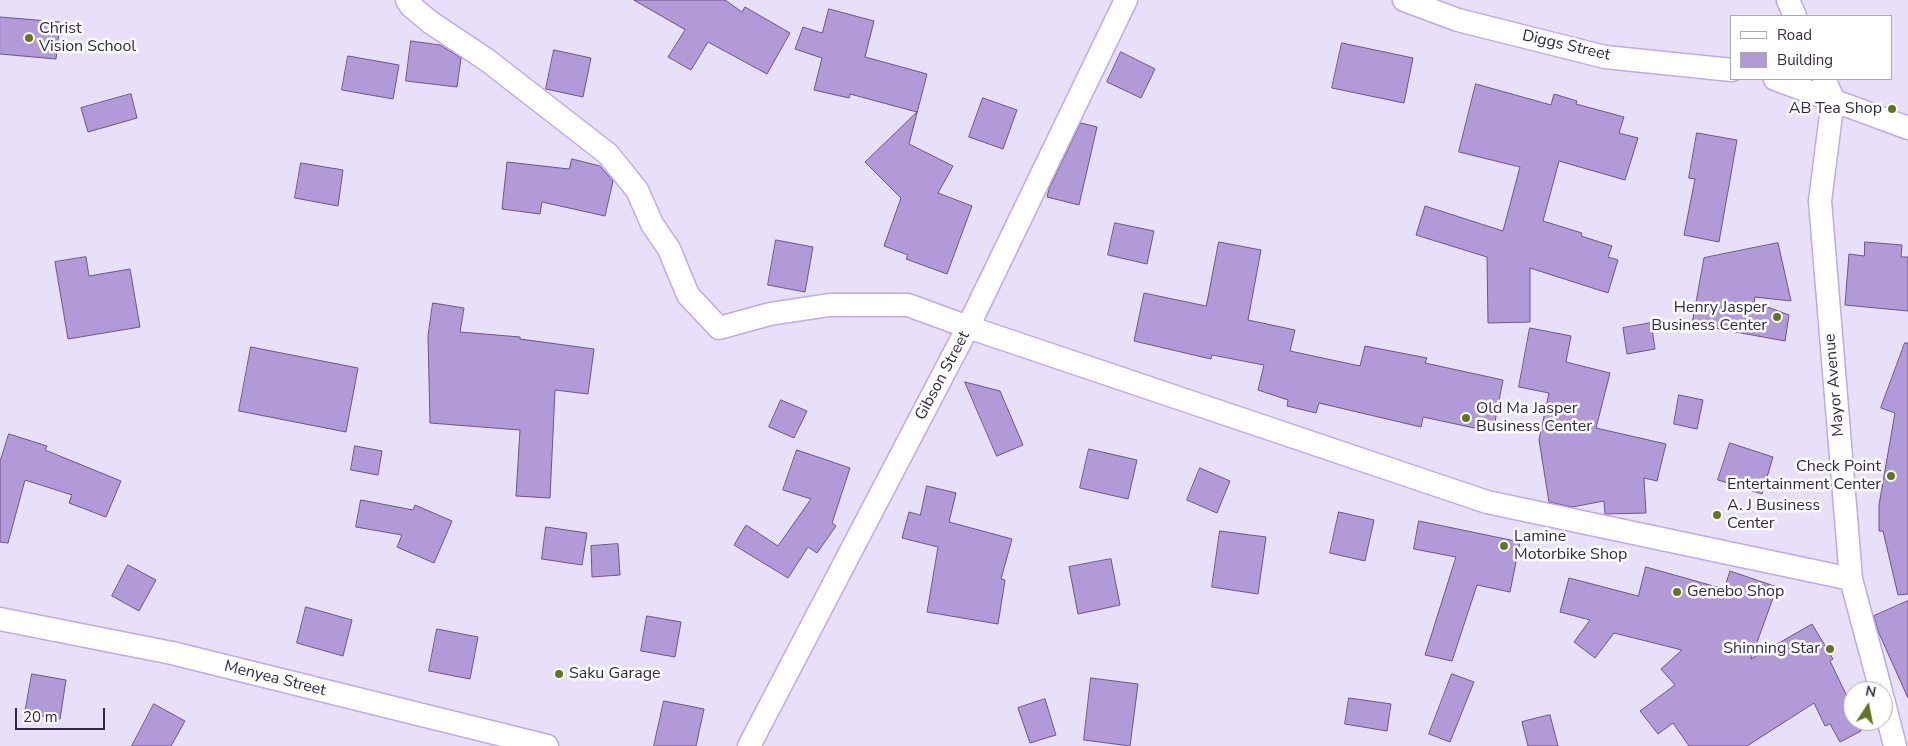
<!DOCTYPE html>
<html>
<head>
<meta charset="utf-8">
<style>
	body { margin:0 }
	#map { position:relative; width:1908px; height:746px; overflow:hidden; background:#e8dff9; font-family:"Nunito Sans",sans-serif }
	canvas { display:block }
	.legend { position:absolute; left:1730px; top:15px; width:162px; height:65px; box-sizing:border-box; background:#fff; border:1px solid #ada9b3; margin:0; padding:6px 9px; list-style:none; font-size:15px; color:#332942 }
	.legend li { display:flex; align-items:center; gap:10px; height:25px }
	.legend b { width:25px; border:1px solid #ada9b3 }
	.north { position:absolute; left:1843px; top:681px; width:50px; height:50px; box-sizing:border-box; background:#fff; border:1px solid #ada9b3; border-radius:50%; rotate:11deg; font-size:14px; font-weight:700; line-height:20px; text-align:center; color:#332942 }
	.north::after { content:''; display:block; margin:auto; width:18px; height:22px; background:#617525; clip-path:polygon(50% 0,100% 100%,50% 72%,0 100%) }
	.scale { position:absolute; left:15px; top:708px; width:90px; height:22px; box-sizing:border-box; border:2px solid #332942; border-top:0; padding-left:6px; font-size:15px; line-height:18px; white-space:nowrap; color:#332942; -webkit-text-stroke:4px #fff; paint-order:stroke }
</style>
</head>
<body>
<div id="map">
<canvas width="1908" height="746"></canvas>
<ul class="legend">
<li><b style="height:6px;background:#fff"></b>Road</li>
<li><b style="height:14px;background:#b299d8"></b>Building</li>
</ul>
<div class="north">N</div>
<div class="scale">20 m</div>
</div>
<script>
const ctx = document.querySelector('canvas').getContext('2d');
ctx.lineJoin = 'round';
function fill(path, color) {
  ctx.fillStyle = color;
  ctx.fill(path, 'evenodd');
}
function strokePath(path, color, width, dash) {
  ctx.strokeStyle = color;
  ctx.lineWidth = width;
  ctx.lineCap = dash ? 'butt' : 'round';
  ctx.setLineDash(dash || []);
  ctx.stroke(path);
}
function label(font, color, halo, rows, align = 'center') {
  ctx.font = font + ' "Nunito Sans",sans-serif';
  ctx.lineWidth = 5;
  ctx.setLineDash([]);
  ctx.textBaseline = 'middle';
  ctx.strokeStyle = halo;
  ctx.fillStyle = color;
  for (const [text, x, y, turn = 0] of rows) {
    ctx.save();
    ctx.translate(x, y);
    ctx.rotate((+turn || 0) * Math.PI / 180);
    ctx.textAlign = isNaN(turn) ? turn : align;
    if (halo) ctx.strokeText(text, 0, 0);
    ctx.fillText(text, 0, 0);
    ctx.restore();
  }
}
const building = new Path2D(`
	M 634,0 L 725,0 L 742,12 L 745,7 L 790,33 L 767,74 L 708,42 L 691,70 L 668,57 L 685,30 Z
	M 829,9 L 874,21 L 865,57 L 927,74 L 909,144 L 953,166 L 938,193 L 972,206 L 947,274 L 906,259 L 908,255 L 884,246 L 901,198 L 865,162 L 917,112 L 850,94 L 849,98 L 814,90 L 822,58 L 795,49 L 803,27 L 822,33 Z
	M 0,17 L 60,22 L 56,59 L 0,54 Z
	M 411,41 L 440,45 L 461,58 L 457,87 L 406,81 Z
	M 1342,43 L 1413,58 L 1404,103 L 1332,88 Z
	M 554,50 L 591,58 L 583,97 L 546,89 Z
	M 1121,52 L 1155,69 L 1141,98 L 1107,82 Z
	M 348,56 L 399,65 L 393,99 L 342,90 Z
	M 1476,84 L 1551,105 L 1554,94 L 1577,101 L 1576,104 L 1624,117 L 1619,133 L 1638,138 L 1625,180 L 1559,161 L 1543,221 L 1582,233 L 1581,236 L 1612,246 L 1608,257 L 1618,260 L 1608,293 L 1530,268 L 1530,322 L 1488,323 L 1487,257 L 1416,235 L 1425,206 L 1503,231 L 1520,167 L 1459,152 Z
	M 131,94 L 137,118 L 88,132 L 81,108 Z
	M 983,98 L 1017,110 L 1003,149 L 969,137 Z
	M 1081,123 L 1097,127 L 1079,205 L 1047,197 L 1049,189 Z
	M 1697,133 L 1737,140 L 1719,242 L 1684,235 L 1695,179 L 1689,178 Z
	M 572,159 L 600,166 L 613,181 L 605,216 L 542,202 L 540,214 L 502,209 L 507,162 L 569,169 Z
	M 301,163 L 343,170 L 338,206 L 295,198 Z
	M 1115,223 L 1154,231 L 1147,264 L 1108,255 Z
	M 776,240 L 813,247 L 805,292 L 768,285 Z
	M 1219,242 L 1261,250 L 1248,320 L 1295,330 L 1290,351 L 1360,366 L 1365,346 L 1427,358 L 1425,363 L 1503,380 L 1493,432 L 1423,417 L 1421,427 L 1319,403 L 1316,413 L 1287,406 L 1288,400 L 1258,390 L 1264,365 L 1212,355 L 1211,359 L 1134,341 L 1144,293 L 1206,306 Z
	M 1865,242 L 1902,245 L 1901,257 L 1908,257 L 1908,311 L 1845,305 L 1849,254 L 1864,256 Z
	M 1778,243 L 1791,301 L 1755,297 L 1754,302 L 1789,315 L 1785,341 L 1692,324 L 1704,258 Z
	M 86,257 L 89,276 L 130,269 L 140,327 L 68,339 L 55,262 Z
	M 433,303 L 464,308 L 460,332 L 520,337 L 520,339 L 594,349 L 588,394 L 555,390 L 550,498 L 516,496 L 520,430 L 430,423 L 428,336 Z
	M 1651,323 L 1655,349 L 1627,354 L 1623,328 Z
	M 1530,328 L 1571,336 L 1566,362 L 1610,373 L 1596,428 L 1666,444 L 1657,481 L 1644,478 L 1646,513 L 1605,514 L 1604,501 L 1572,507 L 1549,502 L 1539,440 L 1549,393 L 1519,387 Z
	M 1905,343 L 1908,343 L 1908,594 L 1898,595 L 1883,531 L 1879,531 L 1879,505 L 1895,413 L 1881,408 Z
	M 251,347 L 358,368 L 346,432 L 239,411 Z
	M 965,382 L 1000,391 L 1023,445 L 997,456 Z
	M 1679,395 L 1703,400 L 1697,429 L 1674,424 Z
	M 781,400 L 807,411 L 794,438 L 769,427 Z
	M 9,434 L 47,446 L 45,450 L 121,481 L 106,517 L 69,503 L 72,495 L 25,480 L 8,543 L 0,542 L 0,462 Z
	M 1730,443 L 1773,457 L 1762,494 L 1718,480 Z
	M 355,446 L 382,451 L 378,475 L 351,470 Z
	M 1089,449 L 1137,460 L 1128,499 L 1080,488 Z
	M 797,450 L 850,468 L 832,523 L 836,526 L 817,553 L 808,547 L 788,578 L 734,545 L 746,525 L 778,546 L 811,499 L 783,490 Z
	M 1200,468 L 1230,481 L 1217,513 L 1187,500 Z
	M 927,486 L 956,493 L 949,522 L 1012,539 L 1001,579 L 1005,580 L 998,624 L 927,612 L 938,547 L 902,538 L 909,512 L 920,515 Z
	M 361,500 L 413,510 L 415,505 L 452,521 L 434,563 L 397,547 L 402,535 L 356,527 Z
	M 1339,512 L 1374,520 L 1365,561 L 1330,553 Z
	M 1419,521 L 1520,542 L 1510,592 L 1477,585 L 1452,661 L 1425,655 L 1456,557 L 1414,549 Z
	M 546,527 L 587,533 L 582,565 L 542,559 Z
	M 1220,531 L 1266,537 L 1258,594 L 1212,587 Z
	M 618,544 L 620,575 L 592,577 L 591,546 Z
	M 1111,559 L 1120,605 L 1078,614 L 1069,567 Z
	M 128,565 L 156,580 L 139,611 L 112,596 Z
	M 1646,567 L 1724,589 L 1730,571 L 1777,587 L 1751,659 L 1812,624 L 1833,659 L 1830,661 L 1853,709 L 1853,721 L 1856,721 L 1861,731 L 1840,742 L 1830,724 L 1825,726 L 1814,703 L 1747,746 L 1689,746 L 1673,723 L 1658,734 L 1640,711 L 1675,685 L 1661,669 L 1682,650 L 1614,633 L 1595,658 L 1574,642 L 1590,620 L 1560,612 L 1569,578 L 1638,596 Z
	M 1908,601 L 1908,698 L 1878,631 L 1874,616 Z
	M 306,607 L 352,620 L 343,656 L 297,643 Z
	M 647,616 L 681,622 L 675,657 L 641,651 Z
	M 437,629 L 478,637 L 470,679 L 429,671 Z
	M 32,674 L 66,680 L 60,719 L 25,713 Z
	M 1452,674 L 1474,682 L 1450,742 L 1429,734 Z
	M 1091,678 L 1138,684 L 1130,746 L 1084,740 Z
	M 1349,698 L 1391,704 L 1387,731 L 1345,724 Z
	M 1045,699 L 1056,735 L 1030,743 L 1018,708 Z
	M 664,701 L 704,709 L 696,746 L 654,746 Z
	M 154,704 L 185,721 L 171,746 L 132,746 Z
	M 1550,715 L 1558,746 L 1528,746 L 1522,722 Z`);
const street = new Path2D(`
	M 407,0 L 411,6 L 430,22 L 487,60 L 608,154 L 637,190 L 652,224 L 669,249 L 688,295 L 719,328 L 770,314 L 829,305 L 908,305 L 968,327 L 1487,502 L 1851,579
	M 1404,0 L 1458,20 L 1605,57 L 1732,70
	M 1788,0 L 1795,16
	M 1775,79 L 1908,128
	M 1824,79 L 1833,99 L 1820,201 L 1851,579 L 1881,691
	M 0,619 L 172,653 L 547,746
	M 1883,699 L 1895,746
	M 749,746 L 968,327 L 1126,0`);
const markers = [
	[29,38,5,"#617525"],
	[1892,109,5,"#617525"],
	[1777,317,5,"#617525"],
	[1466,418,5,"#617525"],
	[1891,476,5,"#617525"],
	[1717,515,5,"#617525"],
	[1504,546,5,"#617525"],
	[1677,592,5,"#617525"],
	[1830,649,5,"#617525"],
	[559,674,5,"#617525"]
];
const poiNames = [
	["Christ",39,29],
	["Vision School",39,47],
	["AB Tea Shop",1882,109,"right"],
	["Henry Jasper",1767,308,"right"],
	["Business Center",1767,326,"right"],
	["Old Ma Jasper",1476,409],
	["Business Center",1476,427],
	["Check Point",1881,467,"right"],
	["Entertainment Center",1881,485,"right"],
	["A. J Business",1727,506],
	["Center",1727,524],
	["Lamine",1514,537],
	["Motorbike Shop",1514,555],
	["Genebo Shop",1687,592],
	["Shinning Star",1820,649,"right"],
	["Saku Garage",569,674]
];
const streetNames = [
	["Diggs Street",1566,46,13],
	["Gibson Street",943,376,-62],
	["Mayor Avenue",1835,385,-95],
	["Menyea Street",275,679,14]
];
fill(building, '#b299d8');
strokePath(building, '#6c548e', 1);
strokePath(street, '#c1a8e8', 25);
strokePath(street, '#fff', 22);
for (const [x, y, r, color] of markers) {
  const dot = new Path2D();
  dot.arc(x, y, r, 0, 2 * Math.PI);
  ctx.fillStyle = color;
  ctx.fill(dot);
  strokePath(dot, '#fff', 2);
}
label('16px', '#332942', '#fff', poiNames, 'left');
label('16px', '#332942', '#fff', streetNames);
</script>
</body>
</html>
